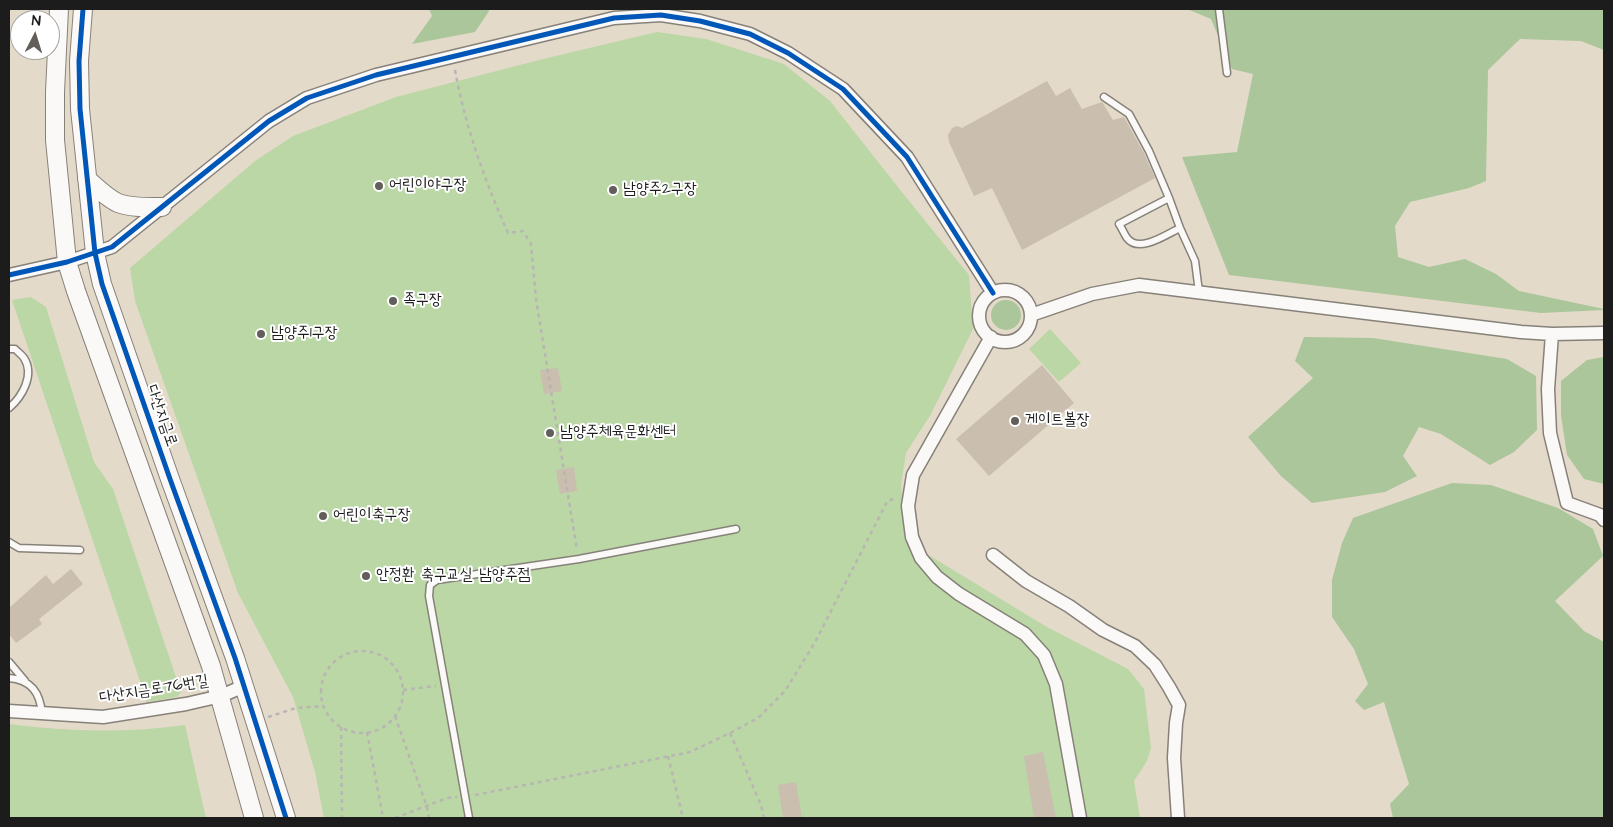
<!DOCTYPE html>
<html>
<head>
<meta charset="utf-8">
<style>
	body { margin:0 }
	#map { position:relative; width:1613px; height:827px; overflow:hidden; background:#e4dac9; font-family:"Architects Daughter",sans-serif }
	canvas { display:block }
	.frame { position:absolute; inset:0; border:10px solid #1c1c1c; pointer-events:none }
	.north { position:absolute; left:10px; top:10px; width:50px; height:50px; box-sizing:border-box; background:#fff; border:1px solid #a4a4a4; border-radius:50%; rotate:5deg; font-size:14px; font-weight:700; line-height:20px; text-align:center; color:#1c1c1c }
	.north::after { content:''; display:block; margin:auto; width:18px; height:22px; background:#625e59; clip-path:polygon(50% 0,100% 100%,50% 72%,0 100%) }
</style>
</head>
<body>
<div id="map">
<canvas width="1613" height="827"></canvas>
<div class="frame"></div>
<div class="north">N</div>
</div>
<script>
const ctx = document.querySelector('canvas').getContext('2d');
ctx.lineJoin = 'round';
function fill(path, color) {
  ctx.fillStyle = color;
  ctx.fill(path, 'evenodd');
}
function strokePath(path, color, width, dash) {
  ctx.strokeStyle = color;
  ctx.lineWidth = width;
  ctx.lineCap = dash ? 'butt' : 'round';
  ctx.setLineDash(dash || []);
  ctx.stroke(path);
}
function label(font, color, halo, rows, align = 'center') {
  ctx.font = font + ' "Architects Daughter","Poor Story",sans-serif';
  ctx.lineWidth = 4;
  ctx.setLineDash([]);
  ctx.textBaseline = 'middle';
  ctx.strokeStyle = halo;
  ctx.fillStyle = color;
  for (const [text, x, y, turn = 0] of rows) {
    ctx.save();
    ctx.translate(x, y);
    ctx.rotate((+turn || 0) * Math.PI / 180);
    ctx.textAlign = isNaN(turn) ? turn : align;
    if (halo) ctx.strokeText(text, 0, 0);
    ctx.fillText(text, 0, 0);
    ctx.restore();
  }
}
const green = new Path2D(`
	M 657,32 L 706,39 L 784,64 L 830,101 L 901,191 L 969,275 L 973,329 L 931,414 L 906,453 L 901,485 L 907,542 L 1047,627 L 1128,669 L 1144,689 L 1151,748 L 1147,761 L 1134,781 L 1140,818 L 324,818 L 315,772 L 293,697 L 238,593 L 135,301 L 130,268 L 255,161 L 293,136 L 396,97 L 543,59 Z
	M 31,297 L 46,307 L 94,462 L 113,489 L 181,692 L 177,697 L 147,702 L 12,300 Z
	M 1050,329 L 1081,363 L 1059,382 L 1029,349 Z
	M 9,724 C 68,732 126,733 185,725 L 206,818 L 9,818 Z`);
const forest = new Path2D(`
	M 429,9 L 488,9 L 489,11 L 475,32 L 412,44 L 432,16 Z
	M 1187,9 L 1604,9 L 1604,50 L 1581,41 L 1520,39 L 1488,70 L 1486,181 L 1469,188 L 1410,202 L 1395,226 L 1398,257 L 1429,267 L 1465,259 L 1496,274 L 1519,291 L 1604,309 L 1604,310 L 1541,313 L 1229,275 L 1182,157 L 1237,152 L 1253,74 L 1232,69 L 1211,19 Z
	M991 315a15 15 0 1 1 30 0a15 15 0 1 1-30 0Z
	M 1304,337 L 1373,338 L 1507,359 L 1536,376 L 1537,430 L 1514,452 L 1490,465 L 1441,434 L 1419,427 L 1403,456 L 1417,476 L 1385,492 L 1312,503 L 1281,476 L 1248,437 L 1313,378 L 1295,361 Z
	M 1604,357 L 1604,484 L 1584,479 L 1567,455 L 1561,415 L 1561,381 L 1587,360 Z
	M 1452,483 L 1491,485 L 1558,508 L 1593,529 L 1603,556 L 1555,601 L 1584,631 L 1604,642 L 1604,818 L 1393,818 L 1390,804 L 1409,784 L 1384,702 L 1364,710 L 1355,701 L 1368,684 L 1354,649 L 1332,617 L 1332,580 L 1342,543 L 1353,518 Z`);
const building = new Path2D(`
	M 1047,81 L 1056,96 L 1070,88 L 1082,109 L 1102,102 L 1113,120 L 1124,117 L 1144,153 L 1155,178 L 1022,250 L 992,188 L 974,196 L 949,142 L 948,135 L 952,128 L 957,126 L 962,128 Z
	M 1042,365 L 1074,403 L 989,476 L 956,439 Z
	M 558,368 L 562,391 L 544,394 L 540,370 Z
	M 574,467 L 577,491 L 560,494 L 556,470 Z
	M 71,569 L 83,584 L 39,619 L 42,624 L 16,643 L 9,634 L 9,608 L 46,575 L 53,584 Z
	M 1043,752 L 1056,818 L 1034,818 L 1024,756 Z
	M 796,782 L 802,818 L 783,818 L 778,785 Z`);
const path = new Path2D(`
	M 455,70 C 465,126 485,181 508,233 L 523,231 L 531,244 L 536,299 L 577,550
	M321 692a41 41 0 1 1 82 0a41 41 0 1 1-82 0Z
	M 403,690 L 436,686
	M 395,716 L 427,807 L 429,818
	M 268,717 L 296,708 L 324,706
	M 341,727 L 342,818
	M 367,732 L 383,818
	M 730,733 L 761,805 L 764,818
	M 668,756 L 683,818
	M 475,795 L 690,752 L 730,733 L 758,718 L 785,691 L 814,644 L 888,500 L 897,499
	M 395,818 L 447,798 L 457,797`);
const lane = new Path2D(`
	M 1219,9 L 1227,73
	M 1104,97 L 1129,114 L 1149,151 L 1169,198
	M 1169,198 L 1180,228 C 1167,234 1139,254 1127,238 C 1124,234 1122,228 1119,224 Z
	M 1180,228 L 1195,261 L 1199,292
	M 9,349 L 15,349 C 18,352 22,355 24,358 C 35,375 22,397 9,408
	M 9,542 L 19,548 L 80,550
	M 9,662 L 25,681
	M 9,678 C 31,680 40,692 42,714
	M 469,818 L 429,596 L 430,585 L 437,580 L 579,559 L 736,529`);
const street = new Path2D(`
	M 9,275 L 67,262 L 112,247 L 269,121 L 307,98 L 376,75 L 614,18 L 661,15 L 700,21 L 750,34 L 788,53 L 843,89 L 907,157 L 993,293
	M979 316a26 26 0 1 1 52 0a26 26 0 1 1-52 0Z
	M 1031,315 L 1092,294 L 1139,285 L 1521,332 L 1552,334 L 1604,333
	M 1552,334 L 1548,389 L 1550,433 L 1567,503 L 1600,515 L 1604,520
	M 991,337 L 913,475 L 908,506 L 912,537 L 921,558 L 937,577 L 959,594 L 1025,634 L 1044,655 L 1056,684 L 1080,818
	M 993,555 L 1026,581 L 1069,606 L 1103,630 L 1135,646 L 1155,665 L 1169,687 L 1179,705 L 1176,723 L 1174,758 L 1178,818
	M 9,711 L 103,717 L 186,704 L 221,696 L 244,686`);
const secondary = new Path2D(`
	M 59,9 L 55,92 L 55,140 L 67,262 L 76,291 L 211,666 L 254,818
	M 83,9 L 79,61 L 80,109 L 95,253 L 102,284 L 170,479 L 235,658 L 286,818
	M 87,179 C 96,187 107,198 118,203 C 131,208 148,207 162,207`);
const cycleway = new Path2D(`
	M 83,9 L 79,61 L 80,109 L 95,253 L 102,284 L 170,479 L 235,658 L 286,818
	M 9,275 L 67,262 L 112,247 L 269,121 L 307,98 L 376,75 L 614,18 L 661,15 L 700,21 L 750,34 L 788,53 L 843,89 L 907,157 L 993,293`);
const markers = [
	[379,186,5,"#625e59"],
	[613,190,5,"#625e59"],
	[393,301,5,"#625e59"],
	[261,334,5,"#625e59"],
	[1015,421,5,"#625e59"],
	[550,433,5,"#625e59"],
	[323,516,5,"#625e59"],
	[366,576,5,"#625e59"]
];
const poiNames = [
	["어린이야구장",389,186],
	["남양주2구장",623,190],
	["족구장",403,301],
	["남양주1구장",271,334],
	["게이트볼장",1025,421],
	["남양주체육문화센터",560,433],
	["어린이축구장",333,516],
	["안정환 축구교실 남양주점",376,576]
];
const streetNames = [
	["다산지금로",161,416,71],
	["다산지금로76번길",154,690,-9]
];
fill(green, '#bad7a5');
fill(forest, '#aac69a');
fill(building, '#cabeaf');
strokePath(lane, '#868179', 9);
strokePath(street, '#868179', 15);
strokePath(secondary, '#868179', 20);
strokePath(path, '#b8b6b3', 2.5, [4, 4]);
strokePath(lane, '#fbf9f7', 6);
strokePath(street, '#fbf9f7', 12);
strokePath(secondary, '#fbf9f7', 18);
strokePath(cycleway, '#0057b8', 5);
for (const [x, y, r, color] of markers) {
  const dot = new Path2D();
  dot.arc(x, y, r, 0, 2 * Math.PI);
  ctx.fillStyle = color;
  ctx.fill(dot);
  strokePath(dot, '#fff', 2);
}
label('16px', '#1c1c1c', '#fff', poiNames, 'left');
label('16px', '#1c1c1c', '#fff', streetNames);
</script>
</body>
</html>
